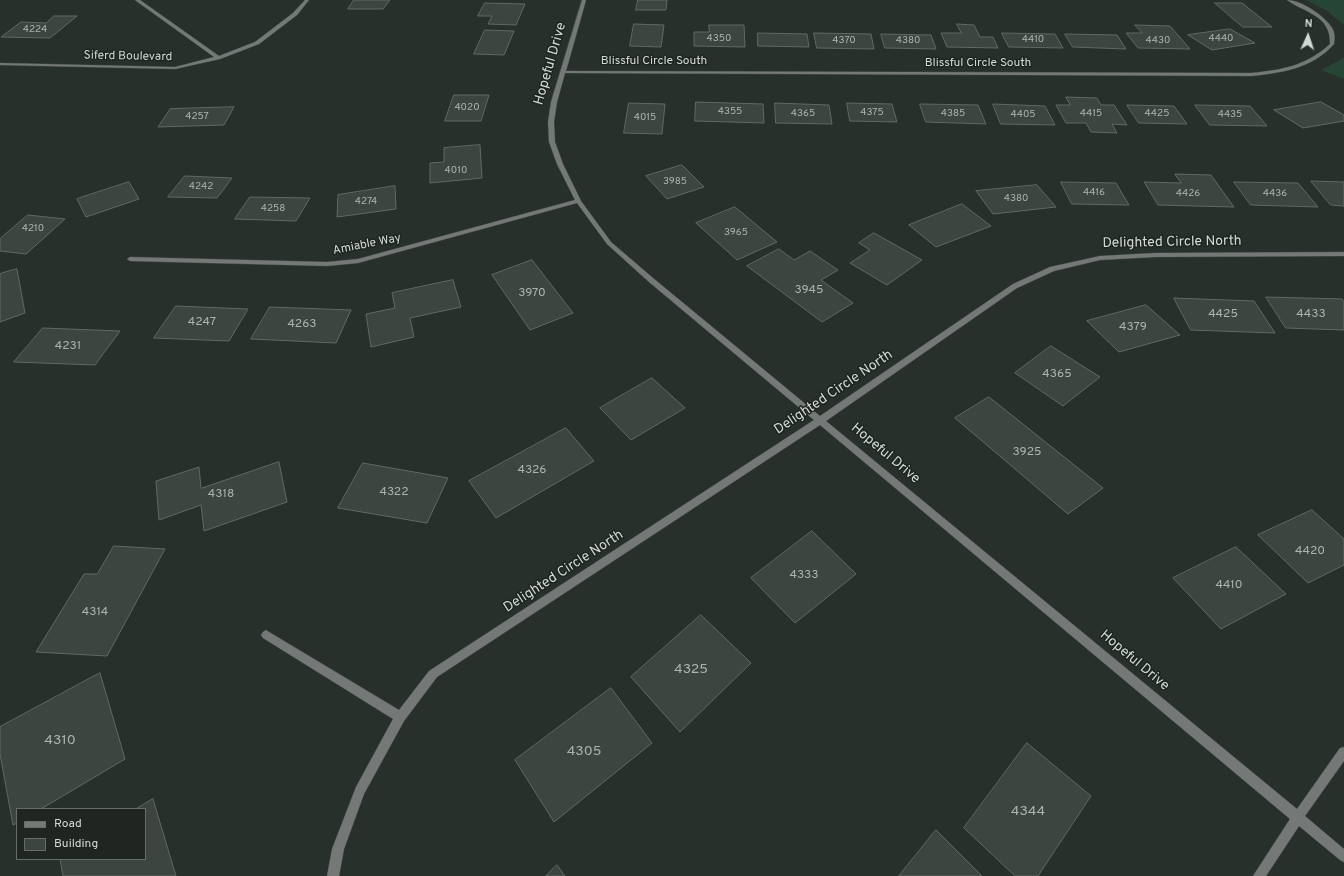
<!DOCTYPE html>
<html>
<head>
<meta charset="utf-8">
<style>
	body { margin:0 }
	#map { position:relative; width:1344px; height:876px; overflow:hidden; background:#28302b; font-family:Overpass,sans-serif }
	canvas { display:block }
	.legend { position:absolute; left:16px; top:808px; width:130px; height:52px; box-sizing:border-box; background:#1f2622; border:1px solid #676e6a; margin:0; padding:5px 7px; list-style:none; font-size:12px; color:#d3d9d5 }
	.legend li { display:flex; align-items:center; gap:8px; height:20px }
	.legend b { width:20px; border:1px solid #676e6a }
	.north { position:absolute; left:1288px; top:16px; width:40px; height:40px; -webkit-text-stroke:3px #1f2622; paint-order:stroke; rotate:3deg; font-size:11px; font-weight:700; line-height:16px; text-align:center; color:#d3d9d5 }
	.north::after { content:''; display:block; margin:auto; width:14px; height:18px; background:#d3d9d5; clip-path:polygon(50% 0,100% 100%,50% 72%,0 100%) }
</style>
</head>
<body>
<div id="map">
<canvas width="1344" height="876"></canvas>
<ul class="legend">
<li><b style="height:5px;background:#747876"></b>Road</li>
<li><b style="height:11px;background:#3c453f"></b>Building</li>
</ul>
<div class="north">N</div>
</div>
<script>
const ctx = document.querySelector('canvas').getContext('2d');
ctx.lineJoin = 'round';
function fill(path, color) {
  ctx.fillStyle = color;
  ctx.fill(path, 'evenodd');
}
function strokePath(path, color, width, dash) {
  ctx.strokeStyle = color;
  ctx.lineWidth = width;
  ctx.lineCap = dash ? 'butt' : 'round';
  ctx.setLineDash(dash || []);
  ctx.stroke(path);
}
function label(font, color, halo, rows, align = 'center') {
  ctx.font = font + ' Overpass,sans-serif';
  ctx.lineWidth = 3;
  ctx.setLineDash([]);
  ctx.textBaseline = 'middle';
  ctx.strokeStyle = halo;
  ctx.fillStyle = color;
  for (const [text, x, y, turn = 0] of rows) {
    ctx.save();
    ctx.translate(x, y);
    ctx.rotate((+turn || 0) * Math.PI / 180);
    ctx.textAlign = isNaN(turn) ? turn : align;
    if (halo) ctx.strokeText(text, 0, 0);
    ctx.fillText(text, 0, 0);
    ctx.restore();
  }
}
const green = new Path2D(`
	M 1306,0 L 1344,0 L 1344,25 L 1327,11 Z
	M 1344,57 L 1344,79 L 1321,70 L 1344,58 Z`);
const building = new Path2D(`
	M 354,0 L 390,0 L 383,9 L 348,9 Z
	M 638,0 L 667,0 L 666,10 L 636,10 Z
	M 485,3 L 525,4 L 516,25 L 488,24 L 492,16 L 478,16 Z
	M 1215,3 L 1242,3 L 1272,27 L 1243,27 Z
	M 54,16 L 77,16 L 50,38 L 1,37 L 21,22 L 46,23 Z
	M 634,24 L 664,25 L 661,47 L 630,46 Z
	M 957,24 L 974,25 L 980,37 L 993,37 L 998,48 L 947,47 L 941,33 L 961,33 Z
	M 709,25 L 744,25 L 745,47 L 694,46 L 694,32 L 709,32 Z
	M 1135,25 L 1170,26 L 1190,49 L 1138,48 L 1126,33 L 1142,33 Z
	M 1230,29 L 1255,43 L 1212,50 L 1188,35 Z
	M 485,30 L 514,31 L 504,55 L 474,54 Z
	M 758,33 L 807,34 L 809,47 L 758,46 Z
	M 814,33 L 871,34 L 874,49 L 817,48 Z
	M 1002,33 L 1055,34 L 1063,48 L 1009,47 Z
	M 881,34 L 931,35 L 936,49 L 885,48 Z
	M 1065,34 L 1117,35 L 1126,49 L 1073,47 Z
	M 454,95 L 489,95 L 481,121 L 445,121 Z
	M 1066,97 L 1097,98 L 1101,105 L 1114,105 L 1127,125 L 1112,124 L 1117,133 L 1091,132 L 1086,123 L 1066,123 L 1056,105 L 1070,105 Z
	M 696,102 L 763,104 L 764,123 L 695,121 Z
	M 1321,102 L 1344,115 L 1344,121 L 1303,128 L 1274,110 Z
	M 629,103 L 665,104 L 662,134 L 624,133 Z
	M 775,103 L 829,105 L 832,124 L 776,123 Z
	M 847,103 L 892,104 L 897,122 L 850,121 Z
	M 920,104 L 978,105 L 986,124 L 926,122 Z
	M 993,104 L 1045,106 L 1055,125 L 1001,124 Z
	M 1127,105 L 1174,106 L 1187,124 L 1139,123 Z
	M 1195,105 L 1250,106 L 1267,126 L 1210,125 Z
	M 234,107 L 224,125 L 158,127 L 170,109 Z
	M 480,145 L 482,178 L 430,183 L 430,163 L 444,162 L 444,148 Z
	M 682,165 L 704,187 L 667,199 L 646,176 Z
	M 1175,174 L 1211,175 L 1234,207 L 1158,205 L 1144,182 L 1181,183 Z
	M 185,176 L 232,178 L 217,198 L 168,197 Z
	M 1311,181 L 1344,182 L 1344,206 L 1331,205 Z
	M 129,182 L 139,199 L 86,217 L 77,199 Z
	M 1061,182 L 1116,183 L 1129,205 L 1072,204 Z
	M 1234,182 L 1298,183 L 1318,207 L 1251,205 Z
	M 1037,185 L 1056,207 L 993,214 L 976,191 Z
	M 395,186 L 396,209 L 337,217 L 338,195 Z
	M 250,197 L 310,198 L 296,221 L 235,219 Z
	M 962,204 L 991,226 L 936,247 L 909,225 Z
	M 735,207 L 777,242 L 737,260 L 696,223 Z
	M 28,215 L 65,219 L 26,254 L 0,251 L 0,239 Z
	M 874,233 L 922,260 L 887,285 L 850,263 L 870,250 L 859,243 Z
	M 779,249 L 794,260 L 810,251 L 838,270 L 821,280 L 853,303 L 822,322 L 747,266 Z
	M 532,260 L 573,313 L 530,330 L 492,275 Z
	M 17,269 L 25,313 L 0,322 L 0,274 Z
	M 453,280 L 461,307 L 410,318 L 414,337 L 371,347 L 366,314 L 395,308 L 392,293 Z
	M 1266,297 L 1342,299 L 1344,302 L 1344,330 L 1286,328 Z
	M 1174,298 L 1254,301 L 1275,333 L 1191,330 Z
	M 1146,305 L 1180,335 L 1119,352 L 1087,321 Z
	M 176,306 L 248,309 L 229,341 L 154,338 Z
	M 270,307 L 351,310 L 336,343 L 251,339 Z
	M 43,328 L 120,331 L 95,365 L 14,362 Z
	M 1051,346 L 1100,377 L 1063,406 L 1015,373 Z
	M 652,378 L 685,408 L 631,440 L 600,408 Z
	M 989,397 L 1103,488 L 1068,514 L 955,418 Z
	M 566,428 L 594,461 L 496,518 L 469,481 Z
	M 279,462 L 287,502 L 204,531 L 201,505 L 159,520 L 156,481 L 199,467 L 201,488 Z
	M 363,463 L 448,478 L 427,523 L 338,508 Z
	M 1312,510 L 1344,539 L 1344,565 L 1308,583 L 1258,535 Z
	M 812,531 L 856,574 L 795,623 L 751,578 Z
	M 114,546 L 165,549 L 107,656 L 36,652 L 84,574 L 97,574 Z
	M 1236,547 L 1286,594 L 1221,629 L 1173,578 Z
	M 701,615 L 751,663 L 680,732 L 631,677 Z
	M 100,673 L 125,759 L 41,809 L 17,809 L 17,823 L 13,825 L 0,754 L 0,727 Z
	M 611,688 L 652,743 L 554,822 L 515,760 Z
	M 1027,743 L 1091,796 L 1038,876 L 1015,876 L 964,828 Z
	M 153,799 L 176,876 L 63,876 L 60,859 L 145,859 L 145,809 L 136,809 Z
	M 936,830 L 982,876 L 899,876 Z
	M 557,865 L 565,876 L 546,876 Z`);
const street = new Path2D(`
	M 135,0 L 140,0 L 219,56 L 255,42 L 293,13 L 305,0 L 309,0 L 297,15 L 259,44 L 220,59 L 175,69 L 0,65 L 0,63 L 175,67 L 214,57 Z
	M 582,0 L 586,0 L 566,71 L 1251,73 C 1282,70 1306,66 1330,44 C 1331,15 1305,13 1287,0 C 1301,0 1325,16 1332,28 C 1335,33 1335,38 1334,44 C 1313,68 1282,73 1251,76 L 565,73 L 557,102 L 554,122 L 555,142 L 563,164 L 581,201 L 611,242 L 653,278 L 820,416 L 1013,284 L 1050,267 L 1100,256 L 1155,253 L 1344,252 L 1344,256 L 1155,257 L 1100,260 L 1054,271 L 1017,288 L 826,421 L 1297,809 L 1340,748 L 1344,747 L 1344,761 L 1305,816 L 1344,849 L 1344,862 L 1340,860 L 1299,826 L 1266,876 L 1253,876 L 1290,819 L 820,425 L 437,677 L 404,721 L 364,794 L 344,849 L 339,876 L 327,876 L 332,849 L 356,787 L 393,719 L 263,638 L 261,635 L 263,632 L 266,630 L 269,632 L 399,710 L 429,671 L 814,420 L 649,282 L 607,244 L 577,203 L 358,263 L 327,266 L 130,261 L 127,259 L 130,257 L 327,262 L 358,259 L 575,200 L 557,164 L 549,142 L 548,122 L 551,102 Z`);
const farNumbernames = [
	["4224",35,30],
	["4350",719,39],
	["4440",1221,39],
	["4410",1033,40],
	["4370",844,41],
	["4380",908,41],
	["4430",1158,41],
	["4020",467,108],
	["4355",730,112],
	["4375",872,113],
	["4365",803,114],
	["4385",953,114],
	["4415",1091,114],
	["4425",1157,114],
	["4405",1023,115],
	["4435",1230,115],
	["4257",197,117],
	["4015",645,118],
	["4010",456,171],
	["3985",675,182],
	["4242",201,187],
	["4416",1094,193],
	["4426",1188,194],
	["4436",1275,194],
	["4380",1016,199],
	["4274",366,202],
	["4258",273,209],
	["4210",33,229],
	["3965",736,233]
];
const farStreetnames = [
	["Siferd Boulevard",128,57,1],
	["Blissful Circle South",654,62],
	["Blissful Circle South",978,64],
	["Amiable Way",367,245,-11]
];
const numberNames = [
	["3945",809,291],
	["3970",532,294],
	["4425",1223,315],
	["4433",1311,315],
	["4247",202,323],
	["4263",302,325],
	["4379",1133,328],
	["4231",68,347],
	["4365",1057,375],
	["3925",1027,453],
	["4326",532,471],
	["4322",394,493],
	["4318",221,495],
	["4420",1310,552],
	["4333",804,576],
	["4410",1229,586],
	["4314",95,613]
];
const streetNames = [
	["Hopeful Drive",551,64,-74],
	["Delighted Circle North",1172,243,-1],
	["Delighted Circle North",834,393,-34],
	["Hopeful Drive",885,454,40],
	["Delighted Circle North",564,572,-33],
	["Hopeful Drive",1134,661,40]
];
const nearNumbernames = [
	["4325",691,670],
	["4310",60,741],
	["4305",584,752],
	["4344",1028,812]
];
fill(green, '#264534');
fill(building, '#3c453f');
strokePath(building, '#606963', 1);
strokePath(street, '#434b46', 1);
fill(street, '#747876');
label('10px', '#adb4b0', null, farNumbernames);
label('12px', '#d3d9d5', '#1f2622', farStreetnames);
label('12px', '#adb4b0', null, numberNames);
label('14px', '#d3d9d5', '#1f2622', streetNames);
label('14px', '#adb4b0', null, nearNumbernames);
</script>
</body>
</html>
